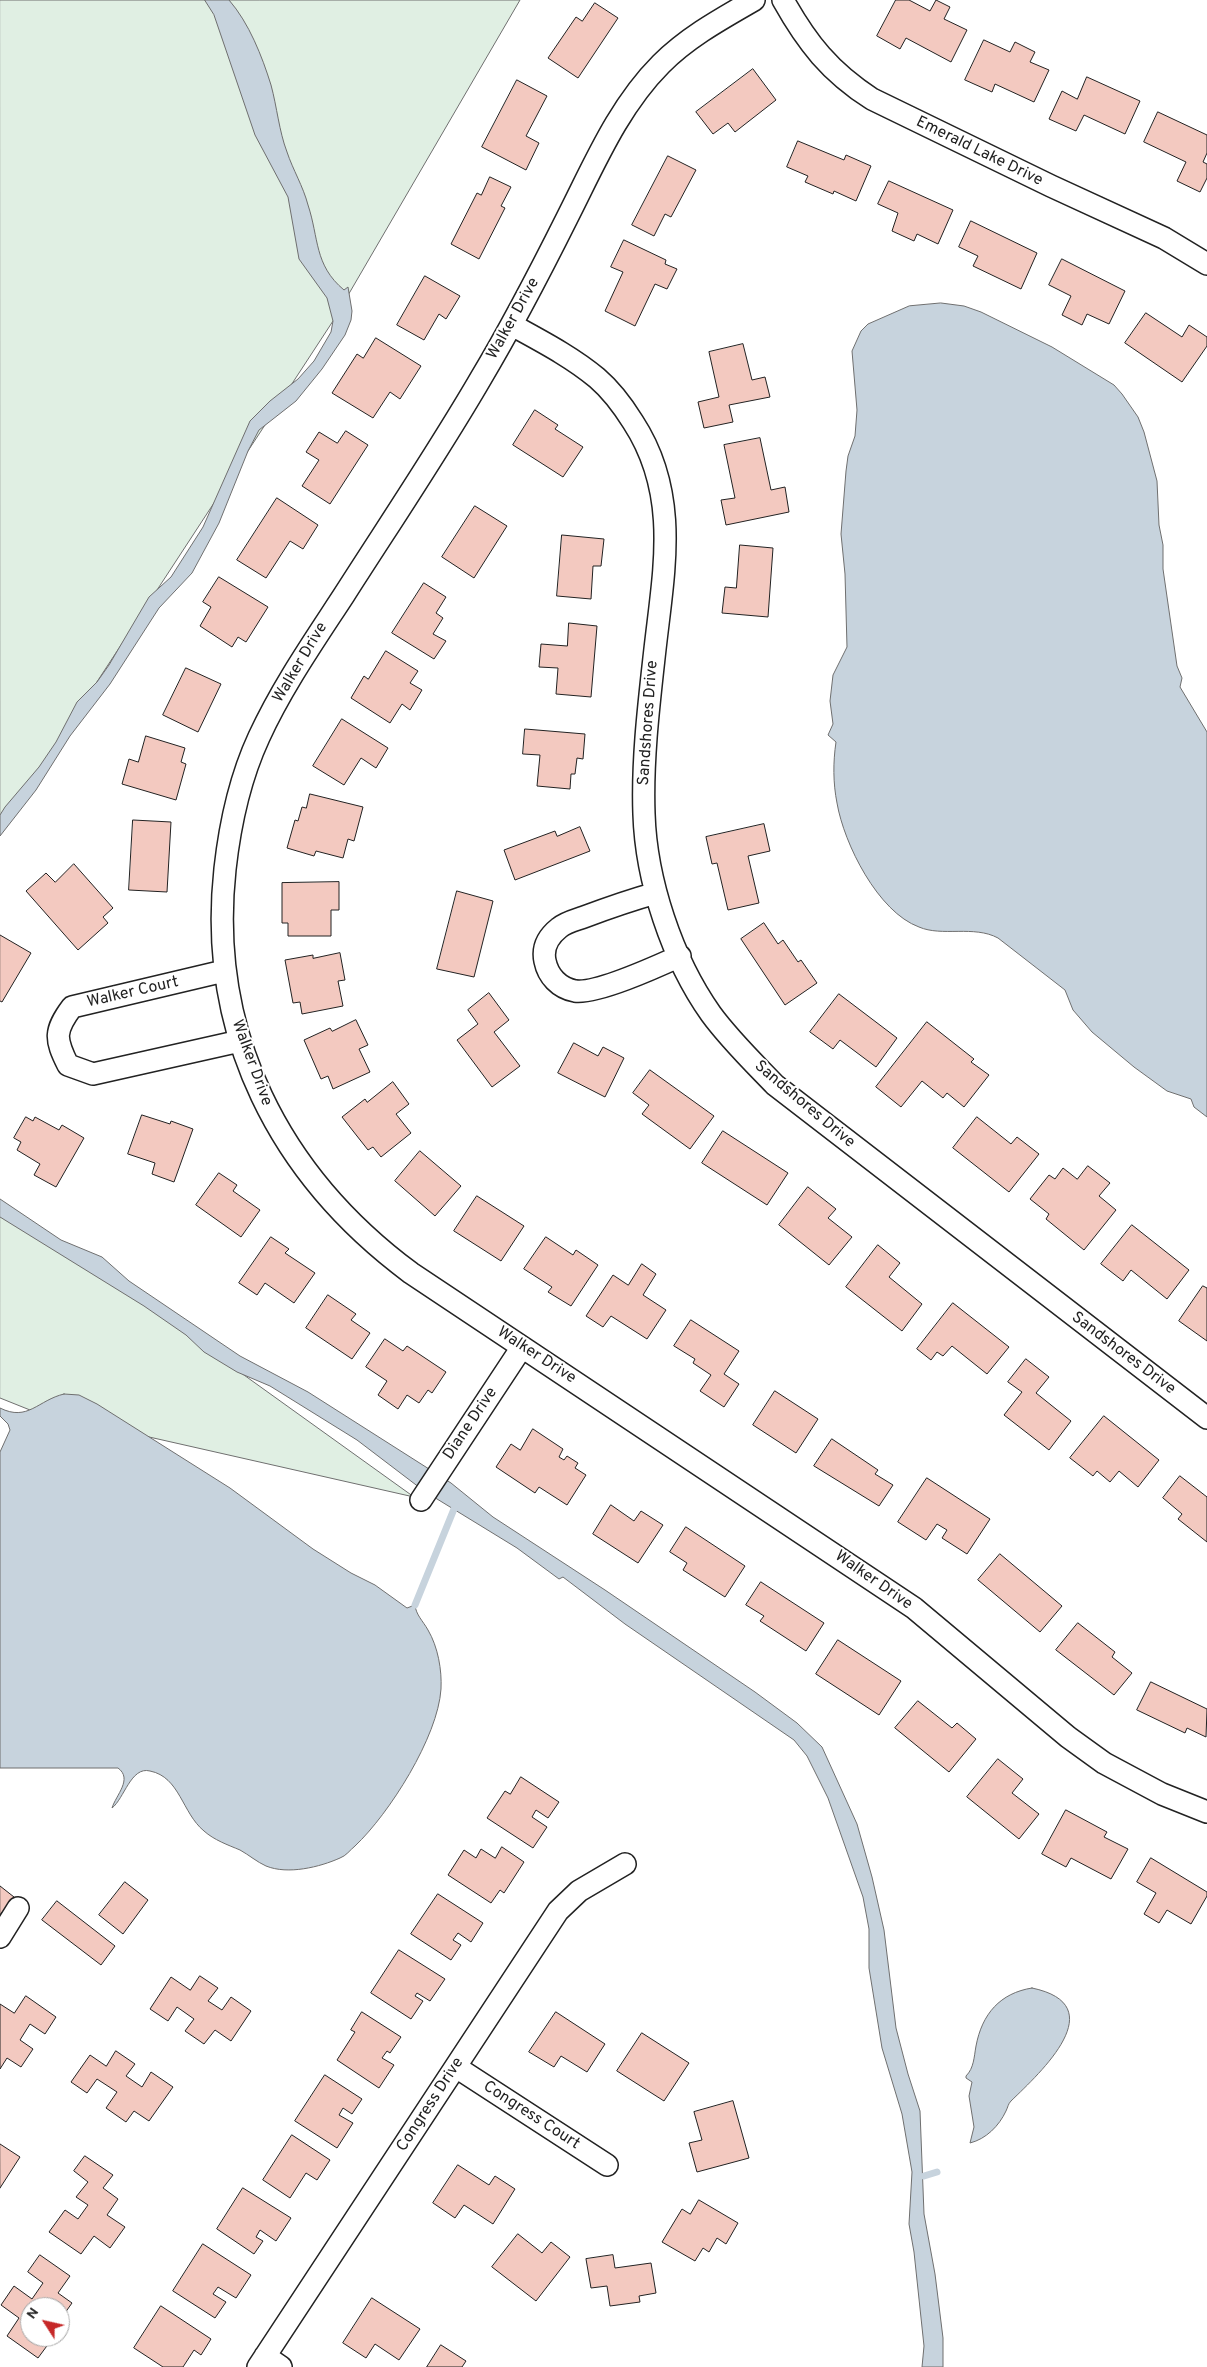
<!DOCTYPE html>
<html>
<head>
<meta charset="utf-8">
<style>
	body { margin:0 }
	#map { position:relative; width:1207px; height:2367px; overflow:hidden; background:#fff; font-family:Overpass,sans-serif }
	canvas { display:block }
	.north { position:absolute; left:20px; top:2297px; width:50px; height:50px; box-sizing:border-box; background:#fff; border:1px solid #a7a7a7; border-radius:50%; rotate:305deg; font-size:14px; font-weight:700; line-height:20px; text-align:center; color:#222 }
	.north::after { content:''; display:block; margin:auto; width:18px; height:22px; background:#c62828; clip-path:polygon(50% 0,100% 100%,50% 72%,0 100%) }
</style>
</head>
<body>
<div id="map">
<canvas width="1207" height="2367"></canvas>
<div class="north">N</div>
</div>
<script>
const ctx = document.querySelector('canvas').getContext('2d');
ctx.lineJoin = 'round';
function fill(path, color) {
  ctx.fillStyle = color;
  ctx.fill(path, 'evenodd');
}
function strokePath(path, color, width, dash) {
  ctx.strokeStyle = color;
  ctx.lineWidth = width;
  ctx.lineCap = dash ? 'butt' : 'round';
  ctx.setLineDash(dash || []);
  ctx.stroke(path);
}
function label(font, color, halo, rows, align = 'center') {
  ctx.font = font + ' Overpass,sans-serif';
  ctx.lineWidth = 4;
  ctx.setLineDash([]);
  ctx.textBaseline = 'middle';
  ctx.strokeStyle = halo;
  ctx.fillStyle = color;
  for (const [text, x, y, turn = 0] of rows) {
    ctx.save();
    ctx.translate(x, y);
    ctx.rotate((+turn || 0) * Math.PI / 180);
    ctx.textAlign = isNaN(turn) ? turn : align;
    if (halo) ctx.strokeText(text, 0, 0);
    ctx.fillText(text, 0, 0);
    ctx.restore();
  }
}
const green = new Path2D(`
	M 0,0 L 520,0 L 333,321 L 0,830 Z
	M 0,1200 L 414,1497 L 30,1410 L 0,1398 Z`);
const water = new Path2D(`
	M 205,0 L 229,0 C 249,23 262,56 271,85 C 277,107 279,131 287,152 C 293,170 303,186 308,205 C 319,238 314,265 344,290 L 348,287 L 352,311 L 351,320 L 345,335 L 322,369 L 296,401 L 259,430 L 248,451 L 219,523 L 192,573 L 159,608 L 110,684 L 70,736 L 36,790 L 0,836 L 0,815 L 5,807 L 39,767 L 56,742 L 77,702 L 97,682 L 109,665 L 149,597 L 171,577 L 203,527 L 250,421 L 270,401 L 298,379 L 314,361 L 331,332 L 333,321 L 327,298 L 299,259 L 288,197 L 255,135 L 214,15 Z
	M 941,303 L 964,306 L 981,312 L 1052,347 L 1114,385 L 1122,394 L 1138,417 L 1144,432 L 1157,481 L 1159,525 L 1163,545 L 1163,569 L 1177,666 L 1182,678 L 1180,687 L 1207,732 L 1207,1117 L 1194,1107 L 1191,1099 L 1167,1091 L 1134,1067 L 1092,1032 L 1073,1010 L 1065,990 L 998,938 C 974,925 942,937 919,927 C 878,912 844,844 837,803 C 833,783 833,762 836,742 L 828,735 L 833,724 L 830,701 L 833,675 L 847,647 L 845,574 L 841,534 L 846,471 L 848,456 L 855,436 L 857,410 L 852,351 L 861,331 L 868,324 L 909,306 Z
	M 0,1199 L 61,1240 L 102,1257 L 129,1281 L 240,1356 L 308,1392 L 451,1483 L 493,1517 L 605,1590 L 755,1692 L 797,1723 L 822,1747 L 857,1824 L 872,1877 L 884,1930 L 896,2028 L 908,2074 L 920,2111 L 924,2214 L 935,2274 L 943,2338 L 943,2367 L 922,2367 L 924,2346 L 914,2252 L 909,2224 L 912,2172 L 902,2114 L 882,2048 L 869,1968 L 869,1929 L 863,1897 L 828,1798 L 807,1756 L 794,1740 L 625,1624 L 563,1577 L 559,1579 L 517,1548 L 424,1491 L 357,1440 L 270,1386 L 237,1372 L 204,1352 L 186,1335 L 144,1306 L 0,1217 Z
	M 64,1394 L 79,1395 L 97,1404 L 230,1488 L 313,1549 L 351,1573 L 375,1585 L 407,1608 L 415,1605 C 416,1615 423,1621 428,1630 C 438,1647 442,1670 441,1689 C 438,1737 389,1814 355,1846 C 350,1850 346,1856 340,1858 C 320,1867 288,1875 266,1866 C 257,1862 249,1855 240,1850 C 228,1845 214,1840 204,1831 C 182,1813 180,1777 150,1771 C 131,1766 124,1799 112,1808 C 116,1795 133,1779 118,1768 L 0,1768 L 0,1452 L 10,1430 L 8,1424 L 0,1416 L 0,1408 C 28,1422 38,1400 64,1394 Z
	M 1032,1988 C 1114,2005 1041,2072 1011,2101 C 1008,2104 1008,2107 1006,2111 C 999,2126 986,2139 970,2143 L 974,2127 L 969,2096 L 972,2082 L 966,2078 L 966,2076 C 974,2068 974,2057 976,2046 C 982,2014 1000,1993 1032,1988 Z`);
const stream = new Path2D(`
	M 415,1605 L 454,1509
	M 924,2176 L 937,2172`);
const building = new Path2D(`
	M 896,0 L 909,0 L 930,11 L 936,0 L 950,7 L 944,19 L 967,30 L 951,62 L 906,38 L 900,49 L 877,36 Z
	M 595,3 L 618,18 L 578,78 L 548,58 L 576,17 L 582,21 Z
	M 984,40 L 1010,52 L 1015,42 L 1035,52 L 1030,62 L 1049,70 L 1034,102 L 995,84 L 992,92 L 965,80 Z
	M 753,69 L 776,100 L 735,132 L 728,123 L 713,134 L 696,112 Z
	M 1087,77 L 1140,101 L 1125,134 L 1084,115 L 1076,131 L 1049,119 L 1062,91 L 1077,99 Z
	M 517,80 L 547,96 L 526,136 L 539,143 L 526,170 L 482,147 Z
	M 1158,112 L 1207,135 L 1207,153 L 1203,162 L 1207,164 L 1207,178 L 1200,192 L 1177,181 L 1186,162 L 1144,142 Z
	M 798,141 L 844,160 L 846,155 L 871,166 L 856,201 L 834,191 L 833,194 L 805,182 L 808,176 L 787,167 Z
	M 668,156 L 696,170 L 671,217 L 665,214 L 654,236 L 632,225 Z
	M 490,177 L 511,187 L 501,206 L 505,208 L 479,259 L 451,244 L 477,193 L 481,195 Z
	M 889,181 L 953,210 L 938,244 L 917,234 L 914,241 L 892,231 L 898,213 L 878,204 Z
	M 971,221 L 1037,253 L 1021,289 L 973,266 L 978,256 L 959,247 Z
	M 624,240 L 666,260 L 665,264 L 677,269 L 667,289 L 655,284 L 635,326 L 605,311 L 623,272 L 611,267 Z
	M 1062,259 L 1125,291 L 1109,324 L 1087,314 L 1082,325 L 1062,315 L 1071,296 L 1049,285 Z
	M 425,276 L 460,296 L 446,319 L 439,314 L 424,340 L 397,325 Z
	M 1146,313 L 1182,337 L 1189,325 L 1207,337 L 1207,346 L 1182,382 L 1125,343 Z
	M 376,338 L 421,366 L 400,399 L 390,392 L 373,418 L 332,393 L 357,354 L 363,358 Z
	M 743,344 L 752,380 L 765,377 L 770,397 L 729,405 L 733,422 L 704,428 L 698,402 L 719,397 L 709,352 Z
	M 535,410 L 558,425 L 555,429 L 583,447 L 563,477 L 513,445 Z
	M 346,431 L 368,445 L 330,504 L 302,486 L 319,460 L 306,452 L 319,432 L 337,443 Z
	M 760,438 L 771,490 L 785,487 L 789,512 L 726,525 L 721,500 L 735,498 L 724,445 Z
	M 277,498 L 318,525 L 303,549 L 290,541 L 266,578 L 237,560 Z
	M 475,506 L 507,526 L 474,578 L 442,557 Z
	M 562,535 L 604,539 L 601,566 L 593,566 L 591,599 L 557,596 Z
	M 740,545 L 773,548 L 768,617 L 722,613 L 725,587 L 736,588 Z
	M 219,577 L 268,607 L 246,642 L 238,637 L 232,647 L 200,626 L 211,607 L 203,602 Z
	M 424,583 L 446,597 L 436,613 L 443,618 L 433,634 L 446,641 L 434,659 L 392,633 Z
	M 569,623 L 597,626 L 591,697 L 556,694 L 558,668 L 539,667 L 541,644 L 567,646 Z
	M 386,651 L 418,671 L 410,683 L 422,690 L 410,710 L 402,704 L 390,723 L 351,698 L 364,676 L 368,679 Z
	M 186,668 L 221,684 L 198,732 L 163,715 Z
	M 342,719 L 388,748 L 376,768 L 361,758 L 344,785 L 313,766 Z
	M 525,729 L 585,734 L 583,759 L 577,758 L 575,774 L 571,774 L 570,789 L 537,786 L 540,755 L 523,754 Z
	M 146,736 L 185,748 L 181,762 L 186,764 L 176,800 L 122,784 L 129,759 L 138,762 Z
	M 310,794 L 363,807 L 354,841 L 348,839 L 343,858 L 316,851 L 314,856 L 287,848 L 295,820 L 298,821 L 302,807 L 306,808 Z
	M 133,820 L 171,822 L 167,892 L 129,890 Z
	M 764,824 L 770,851 L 748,856 L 759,903 L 728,910 L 717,863 L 712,864 L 706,837 Z
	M 580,827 L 590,851 L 515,880 L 504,850 L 555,831 L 557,836 Z
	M 74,864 L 113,908 L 103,917 L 108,923 L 78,950 L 26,891 L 46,873 L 55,882 Z
	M 339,882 L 339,910 L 331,910 L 331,936 L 288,936 L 288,923 L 282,923 L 282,883 Z
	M 457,891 L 493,901 L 474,977 L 437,969 Z
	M 764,923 L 778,944 L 783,940 L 798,962 L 801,960 L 817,983 L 785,1005 L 741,939 Z
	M 0,935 L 31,953 L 2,1002 L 0,1001 Z
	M 340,953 L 345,980 L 338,981 L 343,1006 L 302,1014 L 300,1002 L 293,1003 L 285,960 L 313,955 L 313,958 Z
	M 489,993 L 509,1020 L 494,1032 L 520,1066 L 492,1087 L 457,1040 L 478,1024 L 468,1010 Z
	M 839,994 L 897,1038 L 876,1067 L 840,1040 L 833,1049 L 810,1032 Z
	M 356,1020 L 368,1045 L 359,1049 L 370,1072 L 333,1089 L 328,1076 L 321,1079 L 304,1040 L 330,1028 L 332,1031 Z
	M 927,1022 L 974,1059 L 971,1062 L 989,1075 L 964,1107 L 947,1093 L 943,1098 L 922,1081 L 901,1107 L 876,1087 Z
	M 574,1043 L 598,1056 L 603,1047 L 624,1058 L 605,1097 L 558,1073 Z
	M 650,1070 L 714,1116 L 690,1149 L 642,1114 L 649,1105 L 633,1093 Z
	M 393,1082 L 409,1104 L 396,1114 L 411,1133 L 381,1157 L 373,1147 L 368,1150 L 342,1117 L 365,1099 L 367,1102 Z
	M 142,1115 L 170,1124 L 171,1121 L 193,1129 L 174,1182 L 152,1174 L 155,1163 L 128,1154 Z
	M 26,1117 L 33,1121 L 35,1117 L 59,1130 L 62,1125 L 84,1138 L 56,1187 L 34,1175 L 40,1164 L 17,1150 L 21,1142 L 14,1138 Z
	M 977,1117 L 1011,1144 L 1017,1137 L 1039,1154 L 1009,1192 L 953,1148 Z
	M 723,1131 L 788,1173 L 767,1205 L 702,1163 Z
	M 420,1151 L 461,1186 L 435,1216 L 395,1181 Z
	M 1088,1166 L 1110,1183 L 1099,1196 L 1116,1210 L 1084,1250 L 1046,1219 L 1049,1214 L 1030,1199 L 1049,1175 L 1055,1179 L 1063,1168 L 1077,1179 Z
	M 219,1173 L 237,1185 L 233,1191 L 260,1210 L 241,1237 L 196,1205 Z
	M 808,1187 L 836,1209 L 828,1218 L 852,1237 L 829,1265 L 779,1225 Z
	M 477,1196 L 524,1226 L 501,1261 L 454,1231 Z
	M 1132,1225 L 1189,1270 L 1167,1299 L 1131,1270 L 1123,1281 L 1101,1264 Z
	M 271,1237 L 289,1249 L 285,1253 L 315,1273 L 294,1303 L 265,1283 L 257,1295 L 239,1283 Z
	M 546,1237 L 573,1255 L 576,1250 L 598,1265 L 571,1306 L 548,1292 L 552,1287 L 524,1269 Z
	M 878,1245 L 900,1263 L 889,1277 L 922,1304 L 902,1331 L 846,1287 Z
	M 642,1264 L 656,1274 L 643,1295 L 666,1310 L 647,1339 L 611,1316 L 603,1327 L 586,1316 L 613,1275 L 628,1285 Z
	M 1203,1286 L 1207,1288 L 1207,1341 L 1179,1321 Z
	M 328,1295 L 356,1314 L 351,1320 L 370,1333 L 352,1359 L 306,1328 Z
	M 953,1303 L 1009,1347 L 987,1374 L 952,1346 L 943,1356 L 937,1352 L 931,1360 L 917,1349 Z
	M 691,1320 L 739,1351 L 724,1374 L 739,1384 L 724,1407 L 700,1391 L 711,1375 L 693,1363 L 695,1359 L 674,1346 Z
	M 385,1339 L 403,1351 L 407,1346 L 446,1372 L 432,1393 L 428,1390 L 419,1403 L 407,1395 L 398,1409 L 378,1395 L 387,1381 L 366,1367 Z
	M 1026,1359 L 1049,1377 L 1036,1393 L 1071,1421 L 1049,1450 L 1004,1415 L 1022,1392 L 1008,1382 Z
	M 775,1391 L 818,1419 L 796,1453 L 753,1425 Z
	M 1104,1416 L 1159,1460 L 1138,1487 L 1119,1471 L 1110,1482 L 1097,1471 L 1093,1476 L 1070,1458 Z
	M 533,1429 L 563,1449 L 559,1457 L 564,1460 L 567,1456 L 578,1463 L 575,1468 L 586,1475 L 567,1505 L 539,1487 L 535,1493 L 496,1467 L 511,1444 L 520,1450 Z
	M 832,1439 L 878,1470 L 875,1474 L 893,1485 L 879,1506 L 814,1466 Z
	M 1180,1476 L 1207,1497 L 1207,1542 L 1178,1519 L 1182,1514 L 1163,1498 Z
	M 927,1478 L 990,1519 L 967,1554 L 942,1538 L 947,1530 L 937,1524 L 926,1540 L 898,1522 Z
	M 611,1505 L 634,1521 L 641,1511 L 663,1525 L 638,1563 L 593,1534 Z
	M 686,1527 L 745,1566 L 725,1597 L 683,1570 L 687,1563 L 670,1552 Z
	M 1000,1554 L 1062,1606 L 1040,1632 L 978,1580 Z
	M 761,1582 L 824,1623 L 806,1651 L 760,1621 L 764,1616 L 746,1605 Z
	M 1078,1623 L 1115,1652 L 1112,1657 L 1132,1673 L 1114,1695 L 1056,1650 Z
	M 838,1640 L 901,1681 L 879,1715 L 816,1674 Z
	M 1151,1682 L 1207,1709 L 1206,1737 L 1187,1728 L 1185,1733 L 1137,1710 Z
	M 918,1701 L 952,1728 L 957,1723 L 976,1739 L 949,1772 L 895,1728 Z
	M 998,1759 L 1023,1779 L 1012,1793 L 1039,1814 L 1019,1839 L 967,1797 Z
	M 521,1777 L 559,1802 L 548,1818 L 536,1810 L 532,1817 L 547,1827 L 533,1848 L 487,1818 L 505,1791 L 510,1794 Z
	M 1066,1810 L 1107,1832 L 1104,1837 L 1128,1849 L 1111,1879 L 1071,1858 L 1066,1867 L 1042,1854 Z
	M 502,1847 L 524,1862 L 504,1893 L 500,1890 L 491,1903 L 448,1875 L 464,1850 L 476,1858 L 481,1849 L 495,1858 Z
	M 1151,1858 L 1207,1892 L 1207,1896 L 1191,1924 L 1167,1910 L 1159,1923 L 1144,1914 L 1156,1893 L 1137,1882 Z
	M 125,1882 L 148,1900 L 123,1934 L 99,1915 Z
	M 0,1886 L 14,1897 L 0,1915 Z
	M 438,1894 L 483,1923 L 471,1942 L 458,1933 L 453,1940 L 461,1945 L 451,1960 L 411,1934 Z
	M 57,1901 L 115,1946 L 101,1965 L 42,1920 Z
	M 399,1950 L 445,1979 L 430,2001 L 417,1993 L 415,1996 L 423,2001 L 411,2019 L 371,1993 Z
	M 200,1976 L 218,1988 L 208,2001 L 222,2010 L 231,1997 L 251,2011 L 231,2041 L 215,2030 L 204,2044 L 185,2031 L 194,2019 L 177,2007 L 168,2021 L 150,2009 L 171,1977 L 190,1990 Z
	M 26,1996 L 56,2017 L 45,2034 L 30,2024 L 20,2040 L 33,2049 L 21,2067 L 7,2058 L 0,2069 L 0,2004 L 14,2013 Z
	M 362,2012 L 401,2037 L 390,2053 L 387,2051 L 382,2058 L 394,2065 L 379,2088 L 337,2060 L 355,2032 L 351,2030 Z
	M 556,2012 L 605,2044 L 587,2072 L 561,2056 L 554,2067 L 529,2052 Z
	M 642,2033 L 689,2063 L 664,2101 L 617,2071 Z
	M 116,2051 L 135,2064 L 126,2076 L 142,2087 L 151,2072 L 173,2087 L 149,2121 L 134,2111 L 126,2122 L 106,2108 L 117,2092 L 97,2079 L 87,2093 L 71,2082 L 90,2055 L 106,2066 Z
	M 325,2075 L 362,2099 L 352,2114 L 343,2108 L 339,2115 L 353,2123 L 337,2148 L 295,2121 Z
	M 733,2101 L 749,2158 L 697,2172 L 689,2143 L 702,2140 L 694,2112 Z
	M 292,2135 L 330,2160 L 317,2180 L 306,2173 L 290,2198 L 263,2180 Z
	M 0,2144 L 20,2157 L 0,2188 Z
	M 85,2156 L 113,2175 L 103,2188 L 118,2199 L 107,2215 L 125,2227 L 110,2248 L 94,2236 L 81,2254 L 49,2232 L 65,2210 L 78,2219 L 88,2205 L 76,2197 L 88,2182 L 74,2171 Z
	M 458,2165 L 489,2185 L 495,2176 L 515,2189 L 493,2224 L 464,2205 L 455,2218 L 433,2203 Z
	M 243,2188 L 291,2218 L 276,2241 L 260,2230 L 256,2237 L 263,2241 L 254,2254 L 217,2229 Z
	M 699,2200 L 738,2223 L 726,2244 L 717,2238 L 709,2252 L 703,2248 L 695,2261 L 662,2242 L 682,2209 L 690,2214 Z
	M 518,2234 L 542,2253 L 551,2242 L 570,2257 L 536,2301 L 492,2267 Z
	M 203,2244 L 251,2275 L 236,2298 L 218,2287 L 213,2294 L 226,2302 L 215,2318 L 173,2291 Z
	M 40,2255 L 70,2276 L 58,2293 L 72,2303 L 60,2320 L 60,2307 L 30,2307 L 30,2337 L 52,2339 L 38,2358 L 7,2336 L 19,2318 L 1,2305 L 14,2286 L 32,2299 L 43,2283 L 28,2272 Z
	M 613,2255 L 615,2268 L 651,2263 L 656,2293 L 639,2296 L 640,2302 L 610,2306 L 607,2286 L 591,2288 L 586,2259 Z
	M 372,2298 L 420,2329 L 399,2360 L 375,2344 L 366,2358 L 343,2343 Z
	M 161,2306 L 211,2339 L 201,2355 L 194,2350 L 183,2367 L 163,2367 L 134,2348 Z
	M 441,2345 L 466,2361 L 462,2367 L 427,2367 Z`);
const minor = new Path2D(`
	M 754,0 C 721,19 688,37 661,64 C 618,107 594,165 567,218 C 540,272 512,326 481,378 C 438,452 390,523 344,595 C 314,641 282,687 259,737 C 240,778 230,824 225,869 C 207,1034 279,1175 411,1273 L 914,1608 L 1068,1737 L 1104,1763 L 1162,1794 L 1207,1812
	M 783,0 C 807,43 830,72 872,99 L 1051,186 L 1164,238 L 1207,264
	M 512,325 C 541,341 572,357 597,378 C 611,390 623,406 633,422 C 680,494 664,569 655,649 C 649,703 642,760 644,814 C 646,880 672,959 711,1014 C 730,1040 753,1062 775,1085 L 1207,1418
	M 656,893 C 631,900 608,908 584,917 C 576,920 566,922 559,928 C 549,936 542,947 545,961 C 548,976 559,988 575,991 C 597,994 658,966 680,956
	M 224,971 L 72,1007 C 54,1031 55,1039 68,1065 L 93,1074 L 240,1041
	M 421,1500 L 522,1347
	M 0,1937 L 18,1908
	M 456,2067 L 607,2165
	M 265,2356 L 281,2367
	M 258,2367 L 558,1911 L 579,1891 L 625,1864`);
const streetNames = [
	["Emerald Lake Drive",979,152,26],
	["Walker Drive",514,319,-61],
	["Walker Drive",301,663,-59],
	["Sandshores Drive",649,723,-86],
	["Walker Court",133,993,-13],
	["Walker Drive",251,1063,70],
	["Sandshores Drive",804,1105,40],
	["Sandshores Drive",1123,1354,37],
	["Walker Drive",536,1356,33],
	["Diane Drive",471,1424,-56],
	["Walker Drive",873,1581,35],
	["Congress Drive",431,2105,-57],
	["Congress Court",531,2116,33]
];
fill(green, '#e0efe3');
strokePath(green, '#6f6f6f', 1);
fill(water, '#c7d3dd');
strokePath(water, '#6f6f6f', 1);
strokePath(stream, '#c7d3dd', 7);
fill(building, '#f3c9c0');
strokePath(building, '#222', 1);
strokePath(minor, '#222', 24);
strokePath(minor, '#fff', 21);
label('16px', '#222', '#fff', streetNames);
</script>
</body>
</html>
